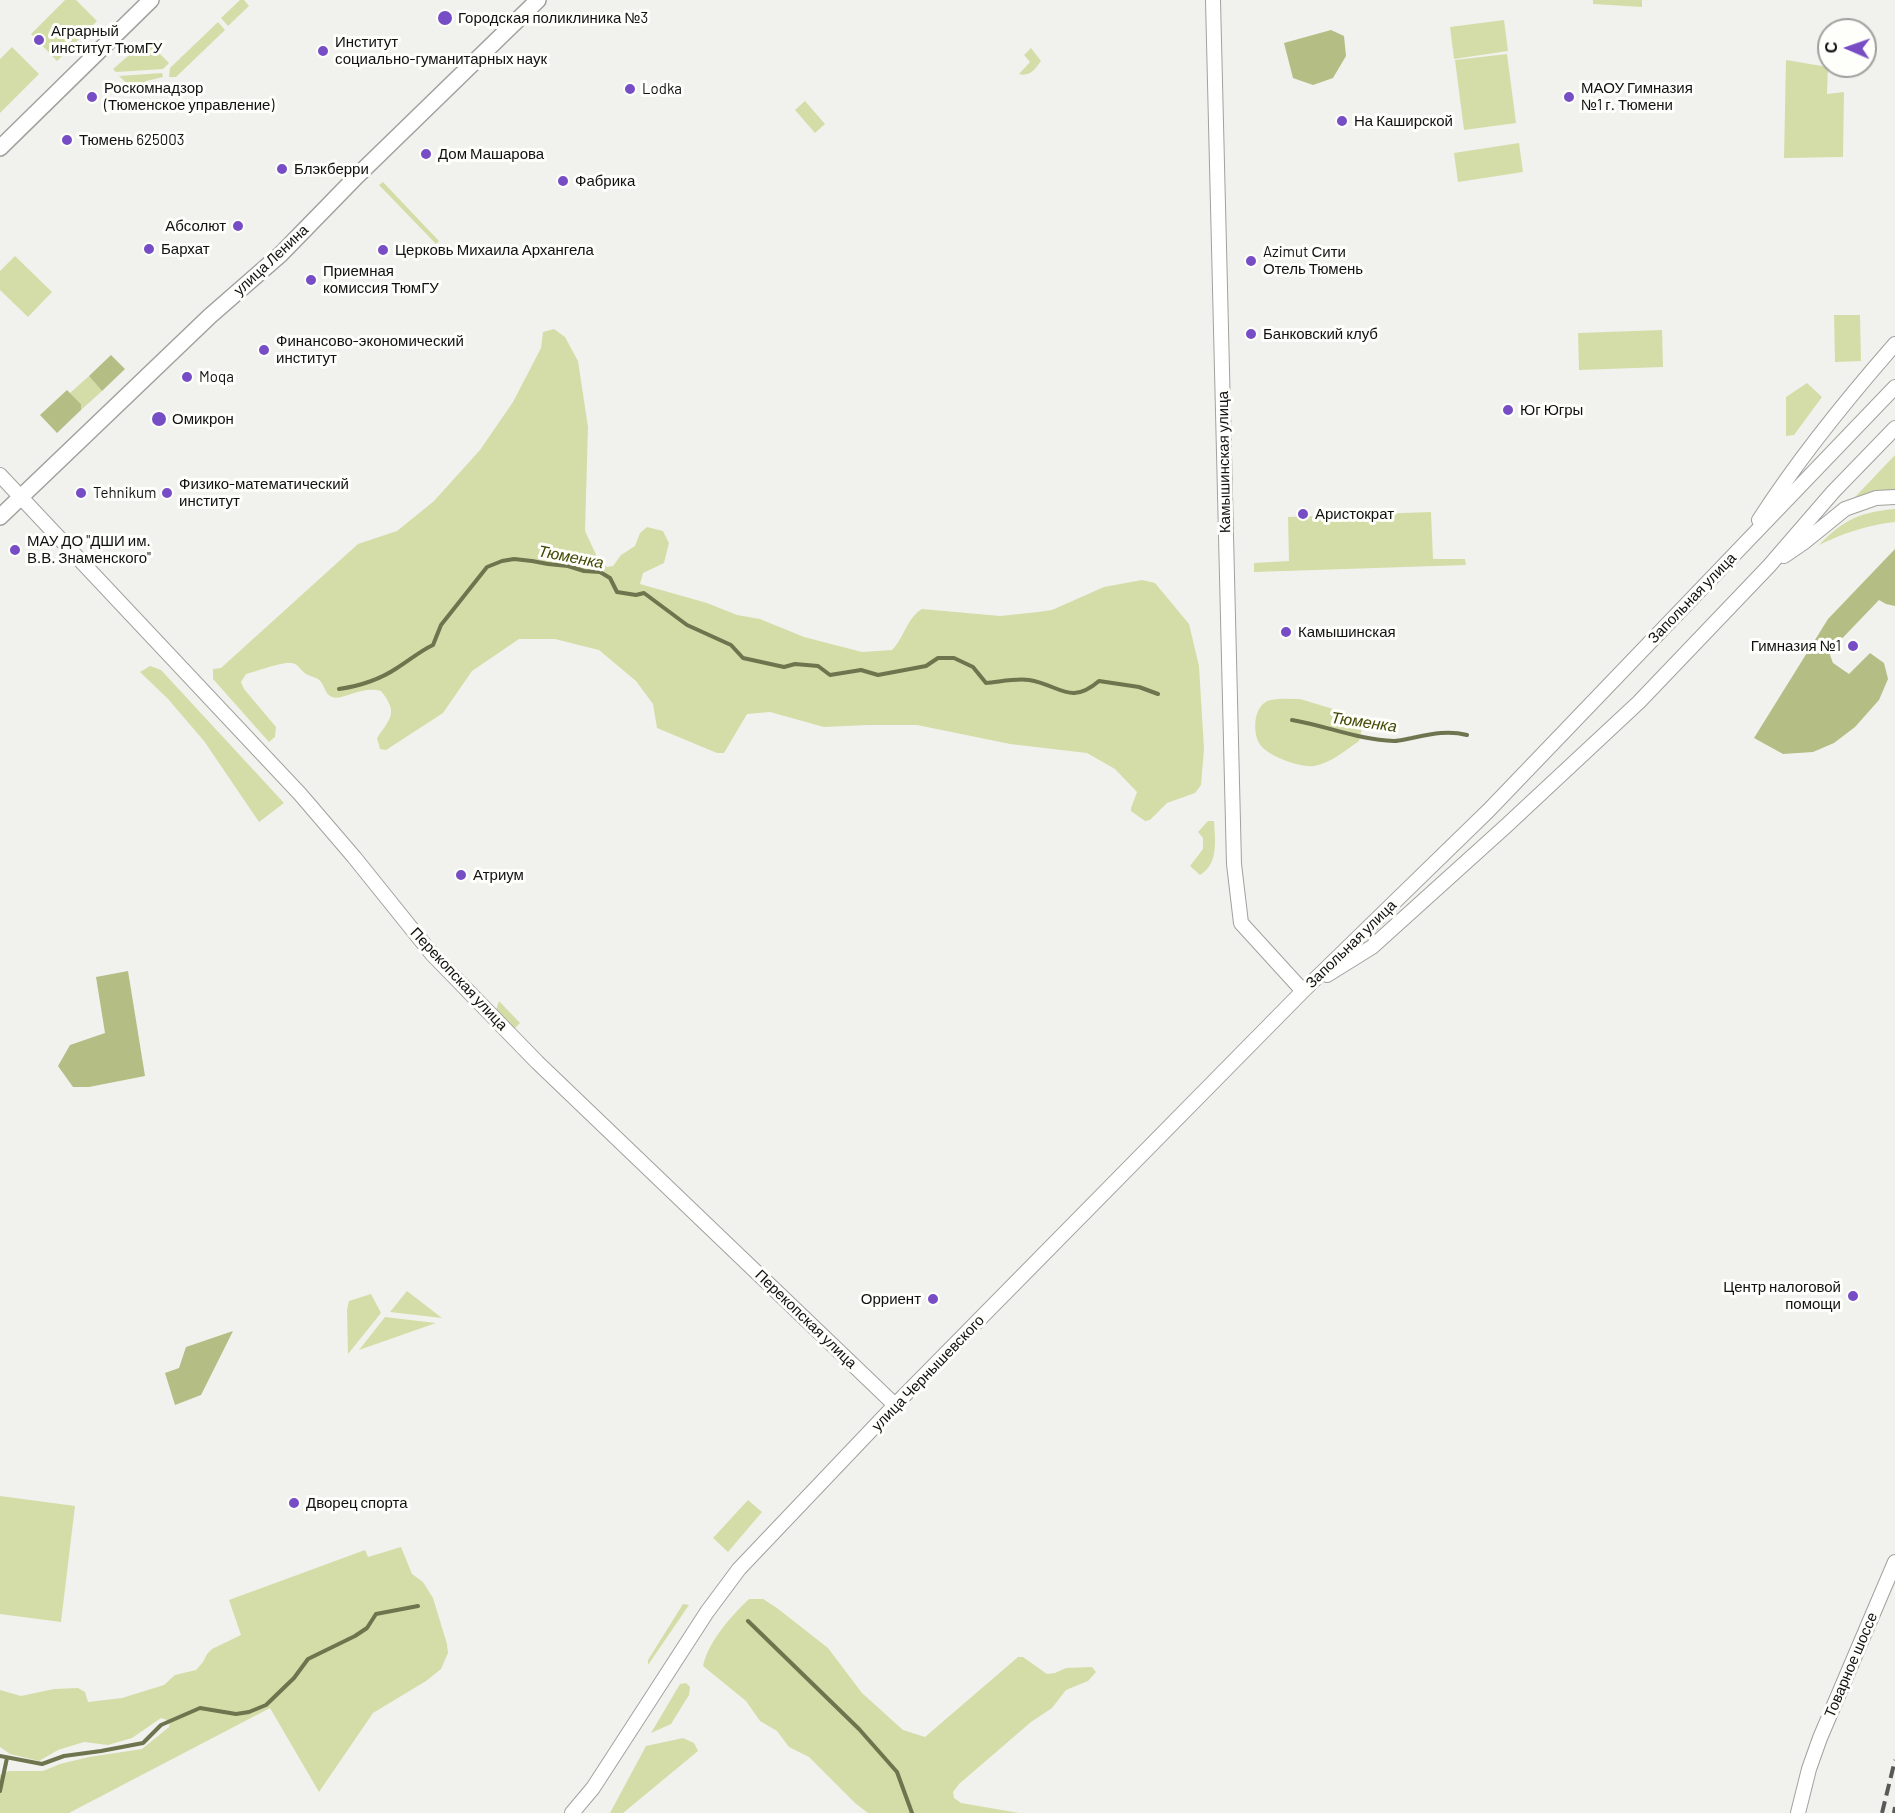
<!DOCTYPE html>
<html>
<head>
<meta charset="utf-8">
<style>
	body { margin:0 }
	#map { position:relative; width:1895px; height:1813px; overflow:hidden; background:#f1f2ee; font-family:Barlow,sans-serif }
	canvas { display:block }
	.north { position:absolute; left:1817px; top:18px; width:60px; height:60px; box-sizing:border-box; background:#fefffb; border:2px solid #9fa09d; border-radius:50%; rotate:272deg; font-size:16px; font-weight:700; line-height:24px; text-align:center; color:#111110 }
	.north::after { content:''; display:block; margin:auto; width:21px; height:27px; background:#774dc6; clip-path:polygon(50% 0,100% 100%,50% 72%,0 100%) }
</style>
</head>
<body>
<div id="map">
<canvas width="1895" height="1813"></canvas>
<div class="north">С</div>
</div>
<script>
const ctx = document.querySelector('canvas').getContext('2d');
ctx.lineJoin = 'round';
function fill(path, color) {
  ctx.fillStyle = color;
  ctx.fill(path, 'evenodd');
}
function strokePath(path, color, width, dash) {
  ctx.strokeStyle = color;
  ctx.lineWidth = width;
  ctx.lineCap = dash ? 'butt' : 'round';
  ctx.setLineDash(dash || []);
  ctx.stroke(path);
}
function label(font, color, halo, rows, align = 'center') {
  ctx.font = font + ' Barlow,sans-serif';
  ctx.lineWidth = 6;
  ctx.setLineDash([]);
  ctx.textBaseline = 'middle';
  ctx.strokeStyle = halo;
  ctx.fillStyle = color;
  for (const [text, x, y, turn = 0] of rows) {
    ctx.save();
    ctx.translate(x, y);
    ctx.rotate((+turn || 0) * Math.PI / 180);
    ctx.textAlign = isNaN(turn) ? turn : align;
    if (halo) ctx.strokeText(text, 0, 0);
    ctx.fillText(text, 0, 0);
    ctx.restore();
  }
}
const green = new Path2D(`
	M 65,0 L 76,0 L 97,21 L 57,61 L 31,34 Z
	M 240,0 L 244,0 L 249,6 L 228,26 L 221,18 Z
	M 1593,0 L 1642,0 L 1642,7 L 1593,4 Z
	M 1504,20 L 1508,51 L 1454,59 L 1450,27 Z
	M 218,22 L 225,30 L 176,77 L 169,77 L 170,68 Z
	M 151,45 L 169,63 L 163,69 L 116,72 L 113,69 L 135,50 Z
	M 12,47 L 39,74 L 0,113 L 0,59 Z
	M 1031,48 L 1041,61 C 1035,69 1030,77 1019,74 L 1030,62 L 1024,55 Z
	M 1507,54 L 1516,123 L 1464,130 L 1455,60 Z
	M 1786,60 L 1828,67 L 1827,94 L 1844,92 L 1843,157 L 1784,158 Z
	M 162,73 L 163,77 L 146,81 L 135,91 L 119,76 Z
	M 805,101 L 825,124 L 815,133 L 795,110 Z
	M 1519,143 L 1523,172 L 1458,182 L 1454,153 Z
	M 383,182 L 439,241 L 436,244 L 379,185 Z
	M 15,256 L 52,292 L 28,317 L 0,290 L 0,271 Z
	M 1834,315 L 1860,315 L 1861,361 L 1835,362 Z
	M 554,329 L 565,337 L 578,361 L 588,427 L 585,531 L 599,561 L 607,567 L 613,566 L 621,555 L 635,546 L 640,533 L 647,527 L 663,531 L 669,543 L 664,563 L 643,573 L 640,584 L 707,603 L 737,615 L 760,619 L 804,637 L 862,652 L 892,650 C 904,638 907,618 922,609 L 1000,616 L 1038,612 L 1052,610 L 1104,587 L 1142,580 L 1155,583 L 1189,624 L 1199,666 L 1204,749 L 1201,785 L 1195,793 L 1167,803 L 1150,820 L 1145,821 L 1131,811 L 1131,808 L 1137,792 L 1115,769 L 1087,753 L 1010,744 L 917,725 L 868,725 L 824,727 L 770,712 L 747,714 L 724,753 L 717,753 L 657,728 L 653,704 L 636,681 L 599,650 L 555,639 L 519,639 L 472,671 L 443,713 L 386,750 L 380,749 L 377,738 C 390,719 399,713 381,691 C 362,685 342,701 332,697 C 324,694 325,684 318,679 C 315,677 309,676 306,674 C 300,670 299,664 291,663 C 281,662 257,671 246,674 L 241,682 L 244,689 L 276,727 L 275,737 L 269,742 L 213,679 L 213,669 L 221,668 L 358,544 L 397,531 L 434,501 L 480,450 L 513,402 L 541,348 L 543,332 Z
	M 1662,330 L 1663,367 L 1579,370 L 1578,333 Z
	M 89,376 L 102,391 L 81,410 L 81,404 L 70,393 Z
	M 1807,383 L 1822,397 L 1794,435 L 1786,436 L 1786,397 Z
	M 1895,455 L 1895,490 L 1855,497 Z
	M 1895,509 L 1895,522 C 1867,525 1844,533 1819,545 C 1843,520 1860,512 1895,509 Z
	M 1431,512 L 1433,559 L 1465,559 L 1466,565 L 1254,572 L 1254,563 L 1289,561 L 1288,517 Z
	M 150,666 L 161,670 L 284,803 L 259,822 L 204,741 L 168,699 L 140,672 Z
	M 1300,699 L 1360,717 L 1363,724 L 1359,741 C 1346,750 1331,763 1314,766 C 1301,768 1266,756 1259,743 C 1252,730 1254,703 1271,700 C 1280,698 1291,699 1300,699 Z
	M 1208,821 L 1214,821 C 1215,840 1219,864 1200,875 L 1190,866 L 1203,849 L 1203,838 L 1198,832 Z
	M 499,1001 L 520,1023 L 514,1029 L 496,1010 Z
	M 407,1291 L 442,1318 L 390,1312 Z
	M 371,1294 L 381,1313 L 348,1354 L 347,1310 L 349,1301 Z
	M 385,1317 L 436,1323 L 359,1350 Z
	M 0,1496 L 75,1506 L 61,1622 L 0,1614 Z
	M 748,1500 L 762,1512 L 728,1552 L 713,1538 Z
	M 401,1547 L 412,1574 L 423,1582 L 433,1598 L 447,1644 L 448,1653 L 441,1669 L 426,1681 L 373,1713 L 319,1792 L 270,1708 L 69,1813 L 0,1813 L 0,1775 L 9,1771 L 43,1771 L 60,1764 L 89,1757 L 142,1749 L 169,1727 L 170,1721 L 161,1718 L 132,1738 L 108,1745 L 84,1742 L 58,1750 L 39,1761 L 10,1754 L 0,1747 L 0,1690 L 21,1696 L 54,1689 L 78,1688 L 85,1692 L 88,1702 L 122,1698 L 164,1685 L 175,1675 L 196,1670 L 203,1662 L 207,1654 L 212,1649 L 241,1635 L 229,1600 L 365,1550 L 368,1557 Z
	M 749,1599 L 763,1599 L 777,1608 L 828,1648 L 862,1693 L 903,1730 L 925,1737 L 1018,1657 L 1023,1657 L 1047,1674 L 1055,1673 L 1066,1668 L 1092,1667 L 1096,1672 L 1088,1681 L 1066,1690 L 1052,1708 L 1031,1722 L 959,1784 L 953,1792 L 954,1798 L 961,1803 L 1019,1813 L 868,1813 L 855,1803 L 809,1757 L 789,1747 L 777,1731 L 760,1721 L 746,1701 L 703,1666 C 708,1642 731,1616 749,1599 Z
	M 683,1604 L 689,1605 L 648,1665 L 648,1660 Z
	M 686,1683 L 690,1687 L 689,1695 L 671,1724 L 651,1733 L 680,1684 Z
	M 683,1738 L 694,1743 L 698,1751 L 623,1813 L 610,1813 L 646,1746 Z`);
const forest = new Path2D(`
	M 1331,30 L 1344,36 L 1346,56 L 1333,78 L 1313,85 L 1293,78 L 1284,43 Z
	M 111,355 L 125,369 L 102,391 L 89,376 Z
	M 67,390 L 81,404 L 81,410 L 57,433 L 40,415 Z
	M 1895,549 L 1895,606 L 1886,604 L 1879,600 L 1832,649 L 1830,655 L 1833,663 L 1849,674 L 1870,653 L 1884,663 L 1888,679 L 1879,700 L 1855,727 L 1834,743 L 1813,752 L 1783,754 L 1754,738 L 1828,619 Z
	M 128,971 L 145,1076 L 89,1087 L 73,1087 L 58,1066 L 70,1045 L 105,1033 L 96,977 Z
	M 233,1331 L 201,1395 L 175,1405 L 165,1373 L 179,1368 L 186,1347 Z`);
const stream = new Path2D(`
	M 339,689 C 360,686 379,680 397,668 C 410,660 420,651 433,645 L 441,625 L 487,567 L 502,561 L 514,559 L 532,561 L 548,564 L 568,566 L 584,571 L 600,572 L 610,578 L 617,592 L 636,595 L 644,593 L 687,625 L 731,645 L 743,658 L 784,667 L 795,664 L 818,666 L 830,675 L 861,670 L 878,675 L 926,666 L 938,658 L 954,658 L 973,667 L 986,683 C 999,682 1016,678 1029,680 C 1060,685 1070,706 1099,681 L 1139,687 L 1158,694
	M 1292,720 C 1327,726 1359,740 1394,741 C 1400,741 1406,739 1412,738 C 1431,734 1448,730 1467,735
	M 748,1621 L 859,1729 L 897,1772 L 912,1813
	M 0,1756 L 42,1764 L 64,1756 L 101,1751 L 143,1743 L 161,1725 L 200,1708 L 236,1714 L 249,1712 L 266,1705 L 294,1678 L 308,1659 L 355,1636 L 367,1628 L 376,1614 L 418,1606
	M 0,1791 L 7,1758`);
const secondary = new Path2D(`
	M 1213,0 L 1234,864 L 1241,923 L 1303,991
	M 0,475 L 300,794 L 354,857 L 432,954 L 537,1062 L 895,1405
	M 1759,520 C 1799,458 1846,400 1895,344
	M 1784,556 L 1803,543 L 1845,509 L 1876,498 L 1895,497
	M 1327,975 L 1372,947 L 1506,826 L 1639,702 L 1769,566 L 1833,492 L 1895,428
	M 572,1813 L 593,1788 L 707,1612 L 739,1569 L 895,1405 L 1303,991 L 1489,810 L 1895,387
	M 1798,1813 L 1809,1769 L 1820,1738 L 1895,1562`);
const primary = new Path2D(`
	M 0,148 L 151,0
	M 0,517 L 210,316 L 281,254 L 358,175 L 538,0`);
const rail = new Path2D(`
	M 1882,1813 L 1895,1760
	M 1894,1813 L 1895,1807`);
const markers = [
	[445,18,8,"#774dc6"],
	[39,40,6,"#774dc6"],
	[323,51,6,"#774dc6"],
	[630,89,6,"#774dc6"],
	[92,97,6,"#774dc6"],
	[1569,97,6,"#774dc6"],
	[1342,121,6,"#774dc6"],
	[67,140,6,"#774dc6"],
	[426,154,6,"#774dc6"],
	[282,169,6,"#774dc6"],
	[563,181,6,"#774dc6"],
	[238,226,6,"#774dc6"],
	[149,249,6,"#774dc6"],
	[383,250,6,"#774dc6"],
	[1251,261,6,"#774dc6"],
	[311,280,6,"#774dc6"],
	[1251,334,6,"#774dc6"],
	[264,350,6,"#774dc6"],
	[187,377,6,"#774dc6"],
	[1508,410,6,"#774dc6"],
	[159,419,8,"#774dc6"],
	[81,493,6,"#774dc6"],
	[167,493,6,"#774dc6"],
	[1303,514,6,"#774dc6"],
	[15,550,6,"#774dc6"],
	[1286,632,6,"#774dc6"],
	[1853,646,6,"#774dc6"],
	[461,875,6,"#774dc6"],
	[1853,1296,6,"#774dc6"],
	[933,1299,6,"#774dc6"],
	[294,1503,6,"#774dc6"]
];
const poiNames = [
	["Городская поликлиника №3",458,18],
	["Аграрный",51,31],
	["институт ТюмГУ",51,48],
	["Институт",335,42],
	["социально-гуманитарных наук",335,59],
	["Роскомнадзор",104,88],
	["(Тюменское управление)",104,105],
	["МАОУ Гимназия",1581,88],
	["№1 г. Тюмени",1581,105],
	["Lodka",642,89],
	["На Каширской",1354,121],
	["Тюмень 625003",79,140],
	["Дом Машарова",438,154],
	["Блэкберри",294,169],
	["Фабрика",575,181],
	["Абсолют",226,226,"right"],
	["Бархат",161,249],
	["Церковь Михаила Архангела",395,250],
	["Azimut Сити",1263,252],
	["Отель Тюмень",1263,269],
	["Приемная",323,271],
	["комиссия ТюмГУ",323,288],
	["Банковский клуб",1263,334],
	["Финансово-экономический",276,341],
	["институт",276,358],
	["Moqa",199,377],
	["Юг Югры",1520,410],
	["Омикрон",172,419],
	["Физико-математический",179,484],
	["институт",179,501],
	["Tehnikum",93,493],
	["Аристократ",1315,514],
	["МАУ ДО \"ДШИ им.",27,541],
	["В.В. Знаменского\"",27,558],
	["Камышинская",1298,632],
	["Гимназия №1",1841,646,"right"],
	["Атриум",473,875],
	["Центр налоговой",1841,1287,"right"],
	["помощи",1841,1304,"right"],
	["Орриент",921,1299,"right"],
	["Дворец спорта",306,1503]
];
const streetNames = [
	["улица Ленина",271,260,-43],
	["Камышинская улица",1224,462,-91],
	["Запольная улица",1692,598,-46],
	["Запольная улица",1351,944,-44],
	["Перекопская улица",459,979,47],
	["Перекопская улица",806,1319,44],
	["улица Чернышевского",928,1373,-46],
	["Товарное шоссе",1851,1665,-67]
];
const waterNames = [
	["Тюменка",571,557,11],
	["Тюменка",1364,722,8]
];
fill(green, '#d4dda7');
fill(forest, '#b4bd84');
strokePath(stream, '#6e744d', 4);
strokePath(secondary, '#a1a29f', 16);
strokePath(primary, '#a1a29f', 18);
strokePath(secondary, '#fff', 14);
strokePath(primary, '#fff', 15);
strokePath(rail, '#595957', 4, [12, 6]);
for (const [x, y, r, color] of markers) {
  const dot = new Path2D();
  dot.arc(x, y, r, 0, 2 * Math.PI);
  ctx.fillStyle = color;
  ctx.fill(dot);
  strokePath(dot, '#fefffb', 2);
}
label('15px', '#111110', '#fefffb', poiNames, 'left');
label('15px', '#111110', '#fefffb', streetNames);
label('italic 16px', '#434904', '#fefffb', waterNames);
</script>
</body>
</html>
